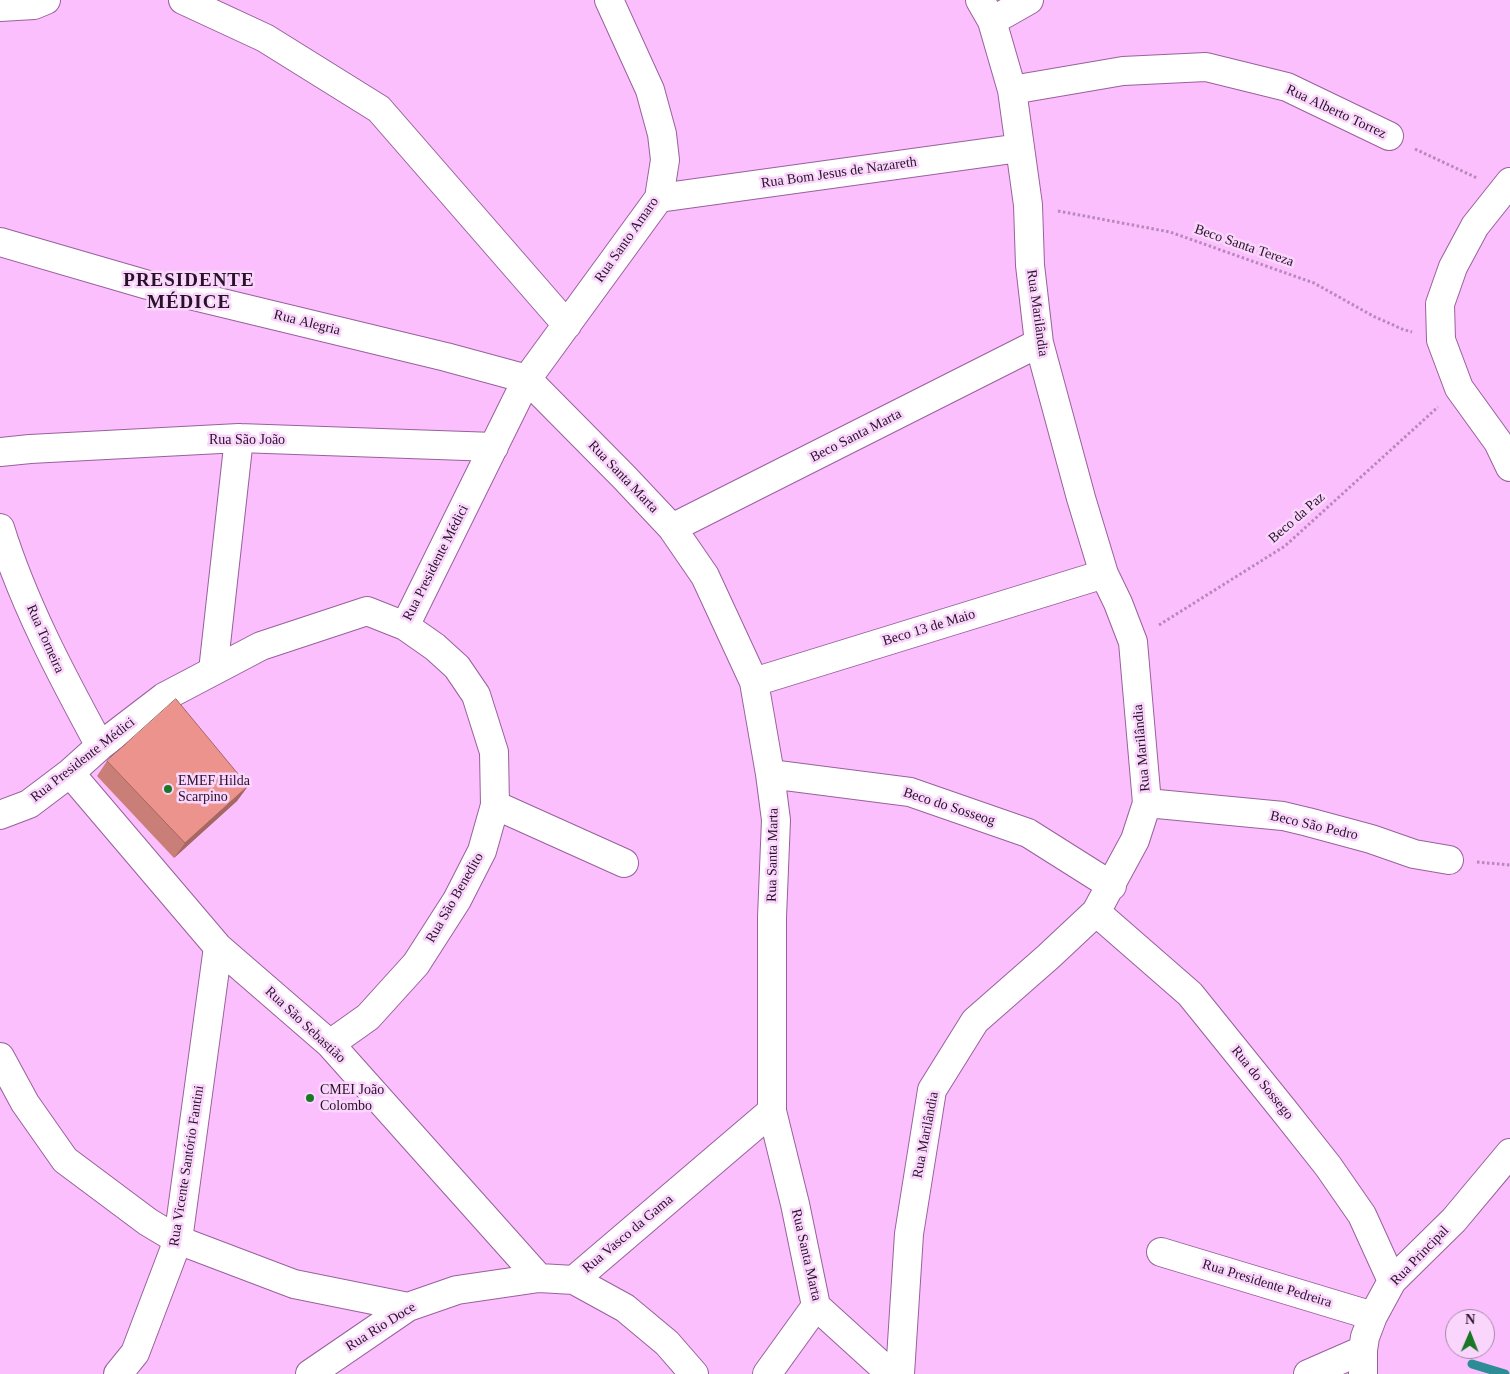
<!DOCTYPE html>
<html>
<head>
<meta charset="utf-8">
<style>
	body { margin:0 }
	#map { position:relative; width:1510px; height:1374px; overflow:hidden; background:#fbbffe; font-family:"Times New Roman",serif }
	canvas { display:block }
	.north { position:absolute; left:1445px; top:1309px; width:50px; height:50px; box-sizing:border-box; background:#fbd6fc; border:1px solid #a788a8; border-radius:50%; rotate:1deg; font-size:14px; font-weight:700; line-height:20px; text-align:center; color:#28122a }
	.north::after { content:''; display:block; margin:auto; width:18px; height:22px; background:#197726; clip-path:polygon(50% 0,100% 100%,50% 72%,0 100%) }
</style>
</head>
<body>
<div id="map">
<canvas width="1510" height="1374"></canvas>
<div class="north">N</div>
</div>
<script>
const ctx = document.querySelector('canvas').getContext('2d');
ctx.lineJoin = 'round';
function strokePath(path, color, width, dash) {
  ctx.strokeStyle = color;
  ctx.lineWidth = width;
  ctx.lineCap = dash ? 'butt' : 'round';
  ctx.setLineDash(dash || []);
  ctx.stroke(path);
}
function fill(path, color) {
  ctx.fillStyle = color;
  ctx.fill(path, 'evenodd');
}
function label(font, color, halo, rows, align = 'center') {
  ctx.font = font + ' "Times New Roman",serif';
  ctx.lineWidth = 5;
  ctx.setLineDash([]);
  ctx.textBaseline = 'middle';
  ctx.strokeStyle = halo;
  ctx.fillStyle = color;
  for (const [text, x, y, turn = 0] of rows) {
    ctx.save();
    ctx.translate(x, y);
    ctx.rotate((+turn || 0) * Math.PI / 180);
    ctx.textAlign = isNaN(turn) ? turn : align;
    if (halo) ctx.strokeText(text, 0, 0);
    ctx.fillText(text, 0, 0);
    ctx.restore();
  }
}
const stream = new Path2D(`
	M 1472,1364 L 1505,1374`);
const path = new Path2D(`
	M 1415,149 L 1477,178
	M 1058,211 L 1170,232 L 1314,283 L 1373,316 L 1402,329 L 1412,332
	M 1159,625 L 1285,546 L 1438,407
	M 1477,862 L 1510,865`);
const minor = new Path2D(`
	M 183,0 L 265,38 L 379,109 L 567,325
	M 0,7 L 34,5 L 46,0
	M 992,21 L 1029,0
	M 1012,90 L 1123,71 L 1206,67 L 1287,87 L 1389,136
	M 1510,182 L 1475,226 L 1453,267 L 1440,304 L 1441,340 L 1459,388 L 1498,442 L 1510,467
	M 659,198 L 1020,148
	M 0,242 L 148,285 L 446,357 L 527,379
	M 527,379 L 624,477 L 672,528 L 705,576 L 754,682 L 770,774 L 776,820 L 772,917 L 772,1111 L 795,1204 L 816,1306 L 891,1374
	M 0,452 L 30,449 L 239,438 L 494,447
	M 0,528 C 24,605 62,676 100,746
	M 672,528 L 1039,343
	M 405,626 L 527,379 L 659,198 L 665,160 L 662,134 L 650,90 L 609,0
	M 213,671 L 239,438
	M 754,682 L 1104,574
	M 70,773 L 218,947 L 330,1044 L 539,1278
	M 770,774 L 910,792 L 1028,833 L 1112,886
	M 1147,803 L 1283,816 L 1308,822 L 1371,839 L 1414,854 L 1449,860
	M 495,805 L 624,863
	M 0,815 L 29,804 L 70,773 L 100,746 L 164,697 L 261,646 L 367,611 L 405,626 L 435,647 L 457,667 L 476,695 L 494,752 L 495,805 L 482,851 L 457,900 L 416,964 L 368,1017 L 330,1044
	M 1096,912 L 1190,994 L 1282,1108 L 1328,1166 L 1362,1215 L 1392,1281
	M 0,1057 L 25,1103 L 65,1160 L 148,1222 L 178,1240 L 294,1284 L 408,1307
	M 1161,1252 L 1373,1316
	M 574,1280 L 772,1111
	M 118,1374 L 135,1353 L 178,1240 L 218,947
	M 310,1374 L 408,1307 L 457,1290 L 539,1278 L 574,1280 L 625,1308 L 667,1343 L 694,1374
	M 767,1374 L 816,1306
	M 900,1374 L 909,1234 L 932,1090 L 975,1021 L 1048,957 L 1096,912 L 1135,840 L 1147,803 L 1133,642 L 1118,603 L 1104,574 L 1081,498 L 1039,343 L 1030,265 L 1028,205 L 1012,90 L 992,21 L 980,0
	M 1308,1374 L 1363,1350
	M 1363,1374 L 1363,1350 L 1365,1337 L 1373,1316 L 1392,1281 L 1454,1220 L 1510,1153`);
const wall = new Path2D(`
	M 107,761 L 248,786 L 237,801 L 174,858 L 97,776 Z`);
const shadedWall = new Path2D(`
	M 248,786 L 237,801 L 174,858 L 185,843 Z`);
const building = new Path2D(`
	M 176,699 L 248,786 L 185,843 L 107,761 Z`);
const markers = [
	[168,789,5,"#197726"],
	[310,1098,5,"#197726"]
];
const streetNames = [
	["Rua Alberto Torrez",1336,112,25],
	["Rua Bom Jesus de Nazareth",839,173,-8],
	["Rua Santo Amaro",627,240,-55],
	["Beco Santa Tereza",1244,246,19],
	["Rua Marilândia",1037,313,82],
	["Rua Alegria",307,323,14],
	["Beco Santa Marta",856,436,-27],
	["Rua São João",247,440],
	["Rua Santa Marta",623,477,46],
	["Beco da Paz",1297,518,-41],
	["Rua Presidente Médici",436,563,-63],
	["Beco 13 de Maio",929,628,-17],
	["Rua Torneira",45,639,66],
	["Rua Marilândia",1142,748,-95],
	["Rua Presidente Médici",83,760,-38],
	["Beco do Sosseog",949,807,18],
	["Beco São Pedro",1314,826,13],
	["Rua Santa Marta",773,855,-89],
	["Rua São Benedito",455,898,-60],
	["Rua São Sebastião",305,1025,43],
	["Rua do Sossego",1262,1083,51],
	["Rua Marilândia",926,1135,-79],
	["Rua Vicente Santório Fantini",187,1166,-81],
	["Rua Vasco da Gama",628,1234,-40],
	["Rua Santa Marta",806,1255,77],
	["Rua Principal",1420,1256,-46],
	["Rua Presidente Pedreira",1267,1284,17],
	["Rua Rio Doce",381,1327,-32]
];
const poiNames = [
	["EMEF Hilda",178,781],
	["Scarpino",178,797],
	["CMEI João",320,1090],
	["Colombo",320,1106]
];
const districtNames = [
	["PRESIDENTE",189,281],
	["MÉDICE",189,303]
];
strokePath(stream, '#2d8d97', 9);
strokePath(minor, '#98619b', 30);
strokePath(path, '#b888ba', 3, [2.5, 2.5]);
strokePath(minor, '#fff', 28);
fill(wall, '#ca7e78');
fill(shadedWall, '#a46762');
fill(building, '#eb938c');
strokePath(building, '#a46762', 1);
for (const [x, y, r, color] of markers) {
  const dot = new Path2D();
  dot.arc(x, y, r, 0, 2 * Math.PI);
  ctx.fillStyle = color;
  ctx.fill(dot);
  strokePath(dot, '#fbd6fc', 2);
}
label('14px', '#28122a', '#fbd6fc', streetNames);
label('14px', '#28122a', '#fbd6fc', poiNames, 'left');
ctx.letterSpacing = '1px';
label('bold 19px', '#28122a', '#fbd6fc', districtNames);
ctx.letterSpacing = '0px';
</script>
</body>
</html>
